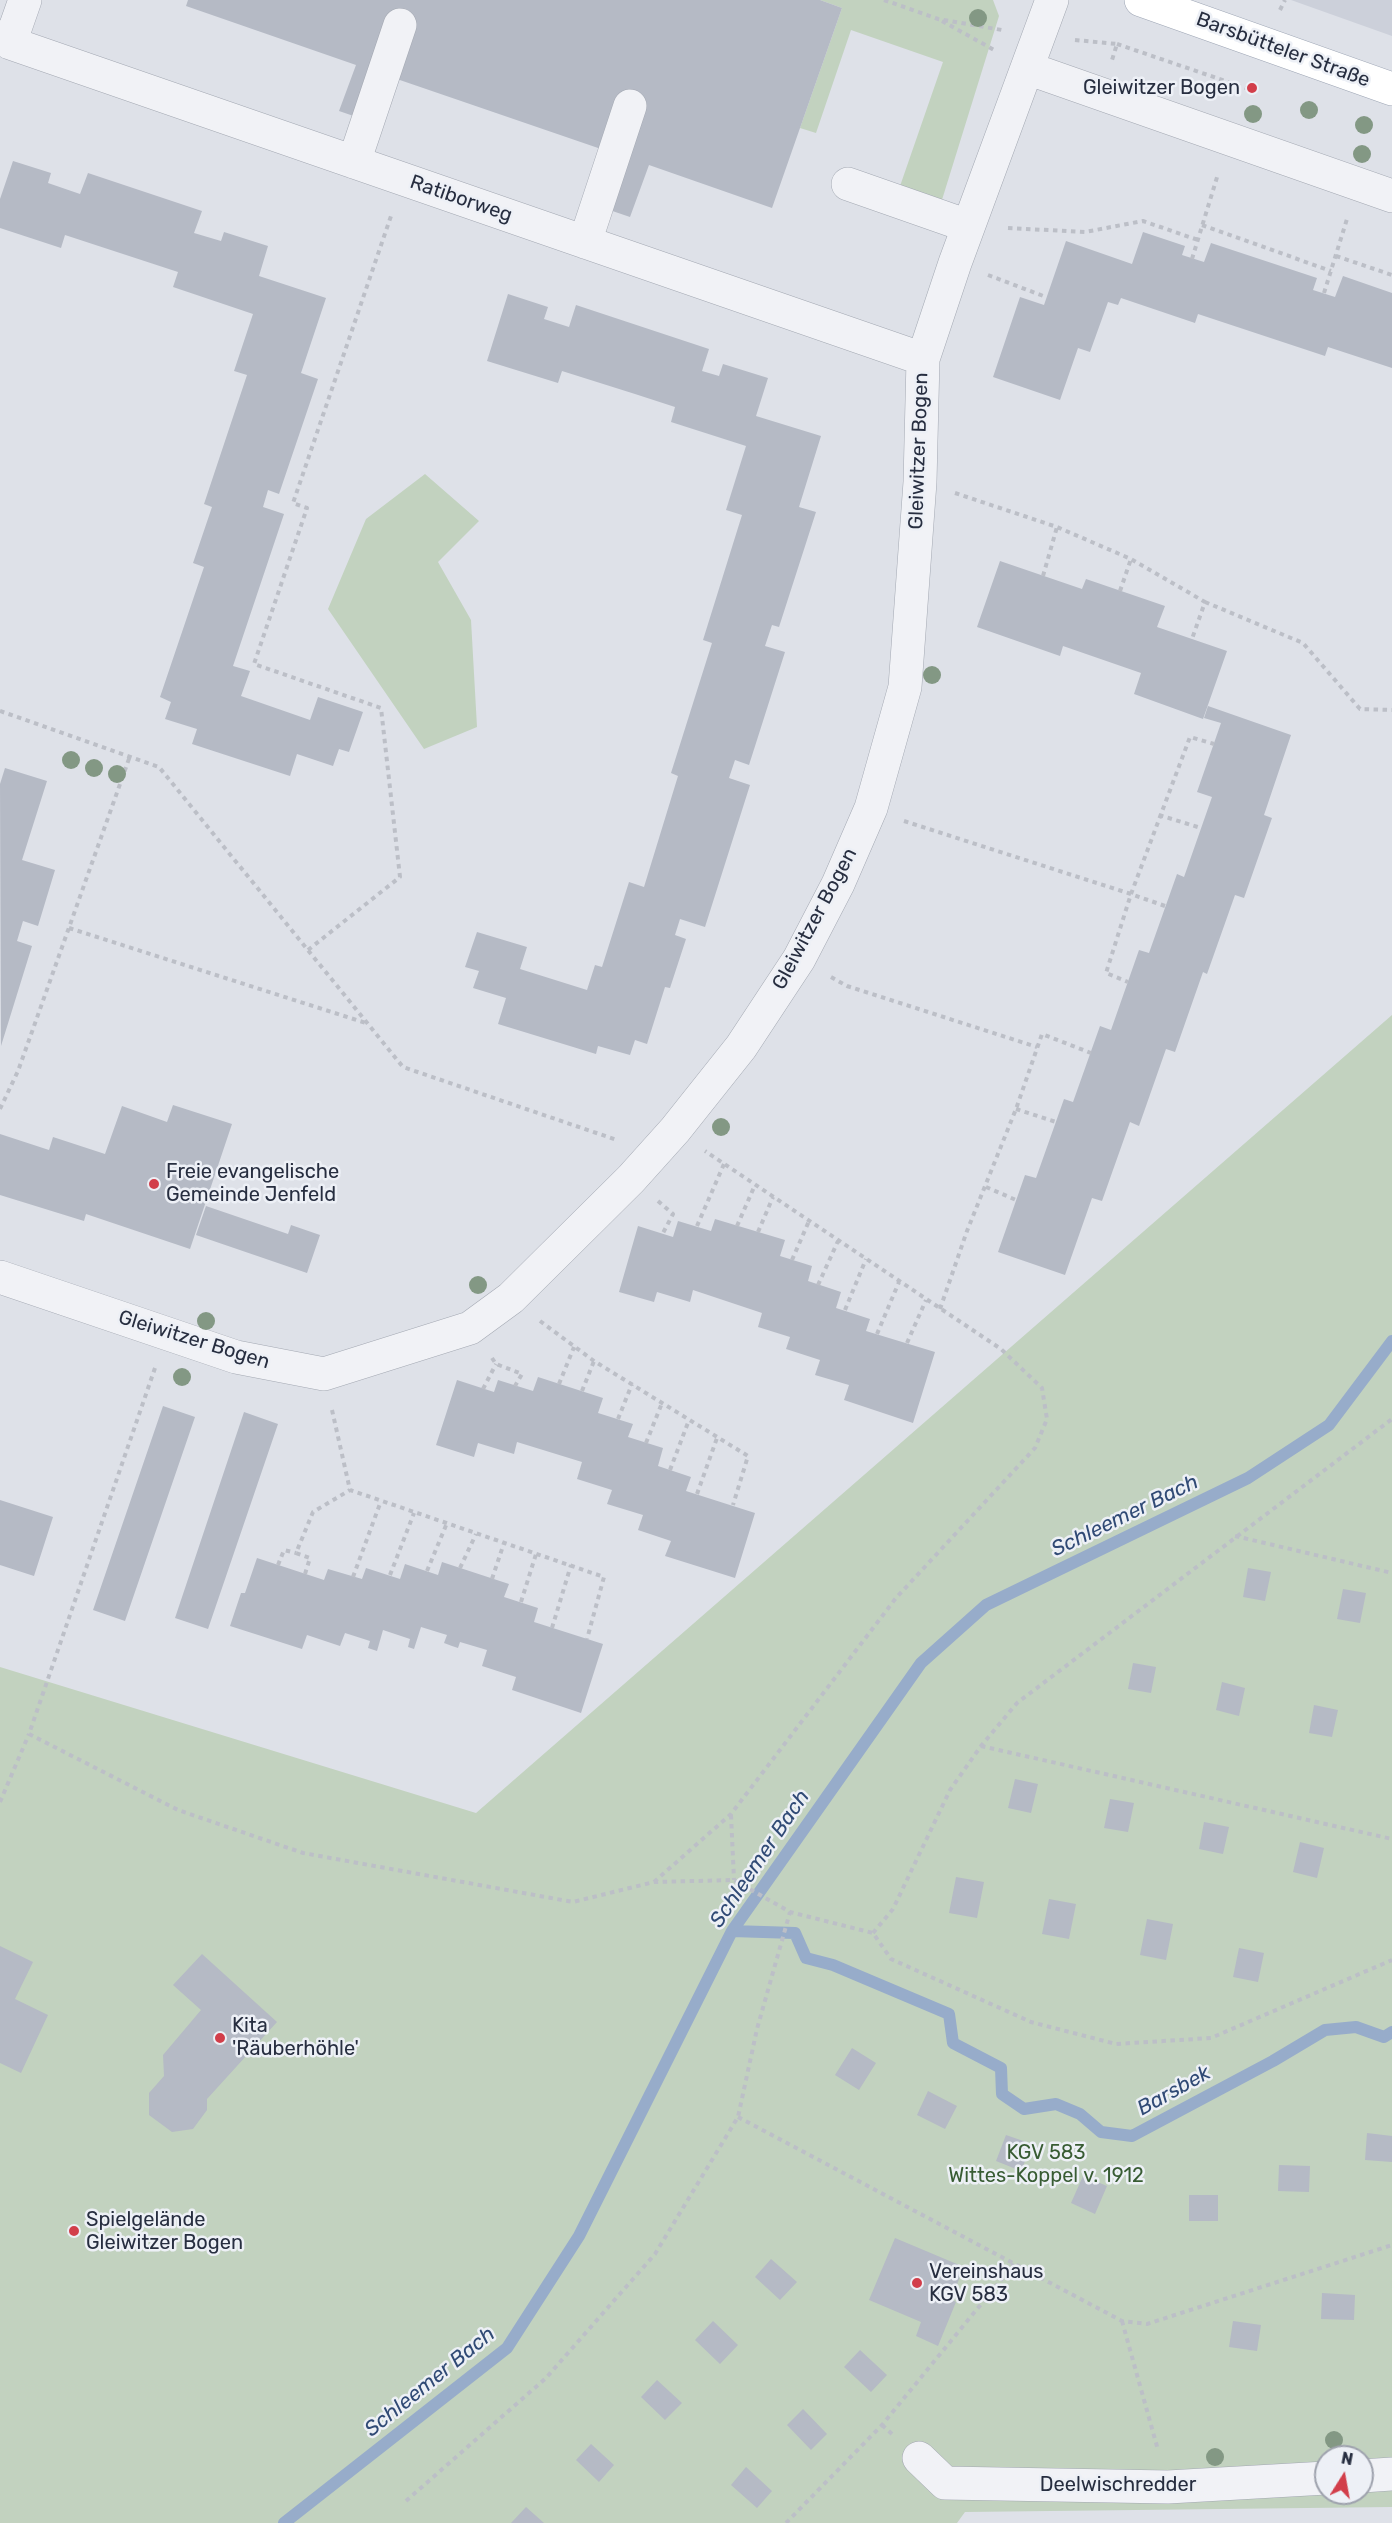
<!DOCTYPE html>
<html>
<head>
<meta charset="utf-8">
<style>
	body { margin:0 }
	#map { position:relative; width:1392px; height:2523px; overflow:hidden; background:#dee1e8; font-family:Rubik,sans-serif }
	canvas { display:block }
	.north { position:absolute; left:1314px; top:2445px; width:60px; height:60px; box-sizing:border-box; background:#edf0f6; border:2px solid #9ea2ad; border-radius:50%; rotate:11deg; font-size:16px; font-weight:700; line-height:24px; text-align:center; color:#272e40 }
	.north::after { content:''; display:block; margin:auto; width:21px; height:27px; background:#d23e4a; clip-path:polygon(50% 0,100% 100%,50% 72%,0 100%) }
</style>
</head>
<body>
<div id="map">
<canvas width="1392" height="2523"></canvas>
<div class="north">N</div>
</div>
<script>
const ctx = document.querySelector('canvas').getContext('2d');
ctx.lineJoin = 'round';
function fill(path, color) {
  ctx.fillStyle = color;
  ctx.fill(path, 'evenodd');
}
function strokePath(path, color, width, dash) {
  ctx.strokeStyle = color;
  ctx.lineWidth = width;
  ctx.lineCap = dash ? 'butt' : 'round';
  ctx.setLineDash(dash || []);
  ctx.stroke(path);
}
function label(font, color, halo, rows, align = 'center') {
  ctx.font = font + ' Rubik,sans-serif';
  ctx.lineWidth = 5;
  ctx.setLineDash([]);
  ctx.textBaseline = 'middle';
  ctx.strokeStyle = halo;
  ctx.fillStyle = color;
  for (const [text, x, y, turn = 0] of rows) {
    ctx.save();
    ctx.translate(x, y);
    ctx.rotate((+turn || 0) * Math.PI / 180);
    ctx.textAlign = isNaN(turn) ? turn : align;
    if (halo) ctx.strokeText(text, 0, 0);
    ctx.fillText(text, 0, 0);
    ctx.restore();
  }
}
const built = new Path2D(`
	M 1291,0 L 1392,0 L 1392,36 Z`);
const green = new Path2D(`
	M 820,0 L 993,0 L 999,16 L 941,203 L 899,189 L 943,62 L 851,30 L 816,133 L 800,128 L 842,8 Z
	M 425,474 L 479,521 L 438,562 L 471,620 L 477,727 L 424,749 L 328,609 L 366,519 Z
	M 1392,1015 L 1392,2507 L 965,2512 L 957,2523 L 0,2523 L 0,1667 L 476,1813 ZM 1326,2457 L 1362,2457 L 1362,2493 L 1326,2493 Z`);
const stream = new Path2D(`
	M 732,1931 L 795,1933 L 806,1958 L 833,1965 L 949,2014 L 953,2043 L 1001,2068 L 1002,2094 L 1024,2109 L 1056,2104 L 1080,2114 L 1101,2132 L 1132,2136 L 1273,2061 L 1325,2030 L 1356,2027 L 1384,2037 L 1392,2032
	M 284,2523 L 507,2348 L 579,2236 L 732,1931 L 921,1663 L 986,1605 L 1248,1478 L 1329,1425 L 1392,1341`);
const building = new Path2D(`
	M 188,0 L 820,0 L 842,8 L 772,208 L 649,165 L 630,217 L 583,201 L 601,149 L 394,78 L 377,124 L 339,111 L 356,65 L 186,6 Z
	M 13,161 L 51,173 L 48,183 L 80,194 L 88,173 L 202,211 L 194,233 L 221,241 L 224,232 L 268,246 L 259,276 L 326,298 L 301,373 L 318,379 L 279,494 L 268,490 L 263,507 L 284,514 L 233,666 L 250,671 L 241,696 L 310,720 L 318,697 L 363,712 L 349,752 L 339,749 L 333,766 L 297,754 L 290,776 L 192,744 L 197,729 L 165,719 L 171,702 L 160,697 L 204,567 L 193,563 L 212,507 L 204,504 L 247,375 L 234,371 L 253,314 L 173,287 L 178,272 L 65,235 L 61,248 L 0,228 L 0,199 Z
	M 1143,232 L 1185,246 L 1182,255 L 1204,262 L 1211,243 L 1317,278 L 1313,290 L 1335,297 L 1343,276 L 1392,293 L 1392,368 L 1328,347 L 1325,356 L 1198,314 L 1195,323 L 1121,298 L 1118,305 L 1108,302 L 1090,352 L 1078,348 L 1060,400 L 993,377 L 1020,297 L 1044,305 L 1066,241 L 1132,264 Z
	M 508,294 L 548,307 L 544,319 L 569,327 L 576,305 L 709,349 L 702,371 L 719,376 L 723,364 L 768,378 L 756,416 L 821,436 L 799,507 L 816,512 L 779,627 L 772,625 L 765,646 L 785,652 L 749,765 L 735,760 L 729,778 L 750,785 L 705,927 L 680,919 L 675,935 L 686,939 L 670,988 L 665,987 L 647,1044 L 635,1040 L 630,1055 L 598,1046 L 596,1054 L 498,1024 L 506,998 L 473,988 L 479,971 L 465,967 L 477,932 L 527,947 L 520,969 L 587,990 L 595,965 L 602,967 L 629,882 L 644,887 L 678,776 L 671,773 L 712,643 L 703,640 L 742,515 L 726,510 L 746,446 L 671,422 L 675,407 L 635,394 L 562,371 L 558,383 L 487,361 Z
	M 1000,561 L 1082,589 L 1086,579 L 1165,606 L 1157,627 L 1227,651 L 1203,719 L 1134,694 L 1141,673 L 1063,646 L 1060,656 L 977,627 Z
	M 1208,706 L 1291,735 L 1264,815 L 1272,818 L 1244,898 L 1235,895 L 1207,974 L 1203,972 L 1175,1052 L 1166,1049 L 1139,1126 L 1130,1122 L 1102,1201 L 1092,1198 L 1065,1275 L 998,1252 L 1025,1175 L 1036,1178 L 1064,1099 L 1073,1102 L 1100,1026 L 1111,1030 L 1139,950 L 1149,953 L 1177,874 L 1184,877 L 1212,797 L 1197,792 L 1221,723 L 1204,718 Z
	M 5,768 L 47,781 L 22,860 L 55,870 L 38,926 L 23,921 L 17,941 L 32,946 L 1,1046 L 0,784 Z
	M 173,1105 L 232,1124 L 190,1249 L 86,1214 L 84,1221 L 0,1195 L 0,1134 L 49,1150 L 53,1137 L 105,1154 L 122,1106 L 167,1122 Z
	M 206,1206 L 288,1234 L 291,1225 L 320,1235 L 307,1273 L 196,1235 Z
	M 715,1219 L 785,1240 L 780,1256 L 812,1266 L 808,1281 L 841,1292 L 836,1308 L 870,1319 L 866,1331 L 935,1352 L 913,1423 L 844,1400 L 849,1385 L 815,1375 L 820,1360 L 786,1349 L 790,1337 L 758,1327 L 762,1313 L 693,1290 L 690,1302 L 657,1292 L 654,1302 L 619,1292 L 638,1226 L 673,1237 L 678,1221 L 711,1231 Z
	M 538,1377 L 603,1398 L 598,1413 L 633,1424 L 628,1437 L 663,1448 L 658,1466 L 691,1477 L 686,1491 L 755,1513 L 735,1578 L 665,1556 L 671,1541 L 638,1530 L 643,1515 L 607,1504 L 612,1490 L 577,1479 L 582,1462 L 517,1442 L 514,1454 L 478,1443 L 474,1457 L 436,1445 L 457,1380 L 494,1392 L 498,1380 L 533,1391 Z
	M 163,1406 L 195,1417 L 125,1621 L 93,1610 Z
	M 244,1412 L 278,1424 L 208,1629 L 175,1618 Z
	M 0,1500 L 53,1517 L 34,1576 L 0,1565 Z
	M 257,1558 L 324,1580 L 328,1569 L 362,1579 L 366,1568 L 400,1579 L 405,1564 L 438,1575 L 442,1562 L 509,1584 L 504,1597 L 538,1608 L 534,1622 L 603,1644 L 581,1713 L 512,1690 L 516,1677 L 482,1666 L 487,1650 L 460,1642 L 458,1648 L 452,1646 L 444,1643 L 447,1635 L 421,1627 L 414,1649 L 408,1647 L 410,1639 L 383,1630 L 377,1651 L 368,1648 L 370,1641 L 345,1633 L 340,1646 L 307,1635 L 302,1649 L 230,1626 L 241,1593 L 245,1593 Z
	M 1248,1568 L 1271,1572 L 1265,1601 L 1243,1597 Z
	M 1343,1589 L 1366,1593 L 1360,1623 L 1337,1619 Z
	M 1133,1663 L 1156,1667 L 1151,1693 L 1128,1689 Z
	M 1222,1682 L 1245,1688 L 1239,1716 L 1216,1710 Z
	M 1314,1705 L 1338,1710 L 1332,1737 L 1309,1733 Z
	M 1015,1779 L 1038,1784 L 1031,1813 L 1008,1808 Z
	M 1110,1799 L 1134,1803 L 1128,1832 L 1104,1828 Z
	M 1204,1822 L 1229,1827 L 1223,1854 L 1199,1849 Z
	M 1300,1842 L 1324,1848 L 1317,1878 L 1293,1872 Z
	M 956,1877 L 984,1882 L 977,1918 L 949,1913 Z
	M 1049,1899 L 1076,1904 L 1069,1939 L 1042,1934 Z
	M 1147,1919 L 1173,1924 L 1166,1960 L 1140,1955 Z
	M 0,1946 L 33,1962 L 15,1999 L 48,2015 L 21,2073 L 0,2063 Z
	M 1239,1948 L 1264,1953 L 1258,1982 L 1233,1977 Z
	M 202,1954 L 277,2022 L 207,2099 L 207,2110 L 193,2129 L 172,2132 L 149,2115 L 149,2093 L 164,2076 L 163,2055 L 201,2010 L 173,1985 Z
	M 852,2048 L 876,2063 L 859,2090 L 835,2075 Z
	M 928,2091 L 957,2106 L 945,2129 L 917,2115 Z
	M 1367,2133 L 1392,2136 L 1392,2162 L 1365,2160 Z
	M 1006,2135 L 1032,2144 L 1021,2171 L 996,2161 Z
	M 1279,2165 L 1310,2166 L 1309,2192 L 1278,2191 Z
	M 1083,2176 L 1107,2186 L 1095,2214 L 1071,2203 Z
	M 1189,2195 L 1218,2195 L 1218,2221 L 1189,2221 Z
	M 895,2238 L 964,2267 L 951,2299 L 956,2302 L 938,2346 L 916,2336 L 921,2322 L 869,2300 Z
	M 771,2259 L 797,2282 L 780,2300 L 755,2277 Z
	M 1322,2293 L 1355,2295 L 1354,2320 L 1321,2319 Z
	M 713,2321 L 738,2345 L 720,2364 L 695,2340 Z
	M 1233,2321 L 1261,2325 L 1257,2351 L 1229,2347 Z
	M 860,2350 L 887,2375 L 871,2392 L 844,2367 Z
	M 657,2380 L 682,2403 L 665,2420 L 641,2397 Z
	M 803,2409 L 827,2434 L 811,2450 L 787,2425 Z
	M 591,2444 L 614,2465 L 599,2482 L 576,2460 Z
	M 746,2467 L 772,2491 L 757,2508 L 731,2485 Z
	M 526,2507 L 544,2523 L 511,2523 Z`);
const path = new Path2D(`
	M 884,0 L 938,19 L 1002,30
	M 1280,10 L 1285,0
	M 942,21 L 996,51
	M 1075,40 L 1117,44 L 1112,60
	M 1117,44 L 1246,88
	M 1202,225 L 1331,271
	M 1008,228 L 1085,232 L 1143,221 L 1198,240
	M 1336,256 L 1392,275
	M 1192,259 L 1218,174
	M 988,275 L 1046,297
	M 1324,293 L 1347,219
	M 955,493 L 1057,527 L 1131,559 L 1205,602 L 1192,639
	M 1043,576 L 1057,527
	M 1120,591 L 1131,559
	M 1205,602 L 1303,643 L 1360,709 L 1392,710
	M 0,711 L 159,767 L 403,1067 L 617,1140
	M 1159,815 L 1201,828
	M 904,821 L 1131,894 L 1106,973 L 1128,982
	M 1165,906 L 1131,894 L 1190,737 L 1214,744
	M 69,928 L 366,1023
	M 308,950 L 400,877 L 381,708 L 254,664 L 307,508 L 293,503 L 392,213
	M 831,977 L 847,986 L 1037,1047
	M 0,1109 L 18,1071 L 130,756
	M 1016,1109 L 1056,1122
	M 986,1187 L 1016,1200
	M 658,1201 L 673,1214 L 663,1233
	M 697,1226 L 724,1164
	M 737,1226 L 755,1185
	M 758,1232 L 773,1197
	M 792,1260 L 809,1221
	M 818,1285 L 838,1241
	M 940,1309 L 967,1231 L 1016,1109 L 1042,1034 L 1091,1053
	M 845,1310 L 866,1259
	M 540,1321 L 594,1361 L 748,1456 L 733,1505
	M 877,1334 L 899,1282
	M 907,1343 L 926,1300
	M 492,1358 L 496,1364 L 522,1374 L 515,1386
	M 155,1368 L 29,1734 L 178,1810 L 303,1853 L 573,1902 L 654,1882 L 734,1880 L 790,1912 L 873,1933 L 891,1959 L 1031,2022 L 1116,2044 L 1211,2038 L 1392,1960
	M 559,1384 L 574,1347
	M 483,1389 L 496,1364
	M 582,1391 L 594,1361
	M 332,1410 L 350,1490 L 604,1577 L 587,1639
	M 618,1419 L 632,1384
	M 646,1443 L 662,1403
	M 670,1470 L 689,1420
	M 697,1494 L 717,1438
	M 1235,1536 L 1392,1573
	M 278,1565 L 284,1550 L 296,1553
	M 460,1568 L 476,1534
	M 427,1571 L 447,1523
	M 305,1574 L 310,1558 L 296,1553 L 313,1512 L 350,1490
	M 390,1575 L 414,1513
	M 353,1577 L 381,1501
	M 492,1579 L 504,1543
	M 521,1602 L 536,1554
	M 552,1628 L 571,1565
	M 981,1746 L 1392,1839
	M 0,1802 L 29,1734
	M 731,1815 L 734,1880
	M 654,1882 L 731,1814 L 896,1598 L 1035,1448 L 1047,1419 L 1042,1388 L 1001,1349 L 705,1151
	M 873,1933 L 893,1909 L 950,1790 L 981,1746 L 1017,1703 L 1392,1419
	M 738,2117 L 1122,2321 L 1147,2324 L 1392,2245
	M 1122,2321 L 1158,2450
	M 882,2425 L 893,2435
	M 406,2501 L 546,2378 L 655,2254 L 738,2117 L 757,2029 L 790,1912
	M 786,2523 L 882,2425 L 1014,2264`);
const minor = new Path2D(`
	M 0,37 L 10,43 L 923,359
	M 10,43 L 25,0
	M 1027,68 L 1392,196
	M 354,162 L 400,25
	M 848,184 L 968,226
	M 585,242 L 630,106
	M 0,1277 L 236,1357 L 324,1374 L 470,1328 L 511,1298 L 631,1179 L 675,1130 L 741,1047 L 799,959 L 838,884 L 871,808 L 905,687 L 920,482 L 923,359 L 955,263 L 1052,0
	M 919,2458 L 945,2483 L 1168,2487 L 1326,2478
	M 1362,2476 L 1392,2474`);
const major = new Path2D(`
	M 1141,0 L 1392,89`);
const trees = [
	[978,18],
	[1309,110],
	[1253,114],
	[1364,125],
	[1362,154],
	[932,675],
	[71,760],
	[94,768],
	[117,774],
	[721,1127],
	[478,1285],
	[206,1321],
	[182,1377],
	[1334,2440],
	[1215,2457]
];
const markers = [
	[1252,88,6,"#d23e4a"],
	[154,1184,6,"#d23e4a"],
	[220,2038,6,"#d23e4a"],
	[74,2231,6,"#d23e4a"],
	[917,2283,6,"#d23e4a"]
];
const streetNames = [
	["Barsbütteler Straße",1283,50,20],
	["Ratiborweg",461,199,19],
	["Gleiwitzer Bogen",919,451,-88],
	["Gleiwitzer Bogen",815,919,-62],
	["Gleiwitzer Bogen",194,1340,17],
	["Deelwischredder",1118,2485]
];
const poiNames = [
	["Gleiwitzer Bogen",1240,88,"right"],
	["Freie evangelische",166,1172],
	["Gemeinde Jenfeld",166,1195],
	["Kita",232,2026],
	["'Räuberhöhle'",232,2049],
	["Spielgelände",86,2220],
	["Gleiwitzer Bogen",86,2243],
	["Vereinshaus",929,2272],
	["KGV 583",929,2295]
];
const parkNames = [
	["KGV 583",1046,2153],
	["Wittes-Koppel v. 1912",1046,2176]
];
const waterNames = [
	["Schleemer Bach",1125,1516,-26],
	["Schleemer Bach",760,1859,-56],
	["Barsbek",1174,2091,-29],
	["Schleemer Bach",430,2382,-39]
];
fill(built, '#ccd0da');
fill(green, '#c2d2bf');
strokePath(stream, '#97acca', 12);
fill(building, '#b5bac5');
strokePath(minor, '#a3a8b2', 34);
strokePath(major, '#9da5b4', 34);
strokePath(path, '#bcbfc7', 4, [4.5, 4.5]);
strokePath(minor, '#f1f2f6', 33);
strokePath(major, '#fff', 33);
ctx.fillStyle = '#839884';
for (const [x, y] of trees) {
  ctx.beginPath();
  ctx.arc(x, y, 9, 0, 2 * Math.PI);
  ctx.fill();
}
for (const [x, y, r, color] of markers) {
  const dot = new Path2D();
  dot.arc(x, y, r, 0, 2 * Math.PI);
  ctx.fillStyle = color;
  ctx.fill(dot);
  strokePath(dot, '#edf0f6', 2);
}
label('20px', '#272e40', '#edf0f6', streetNames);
label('20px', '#272e40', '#edf0f6', poiNames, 'left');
label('20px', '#385c33', '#edf0f6', parkNames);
label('italic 21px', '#304a75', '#edf0f6', waterNames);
</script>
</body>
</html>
